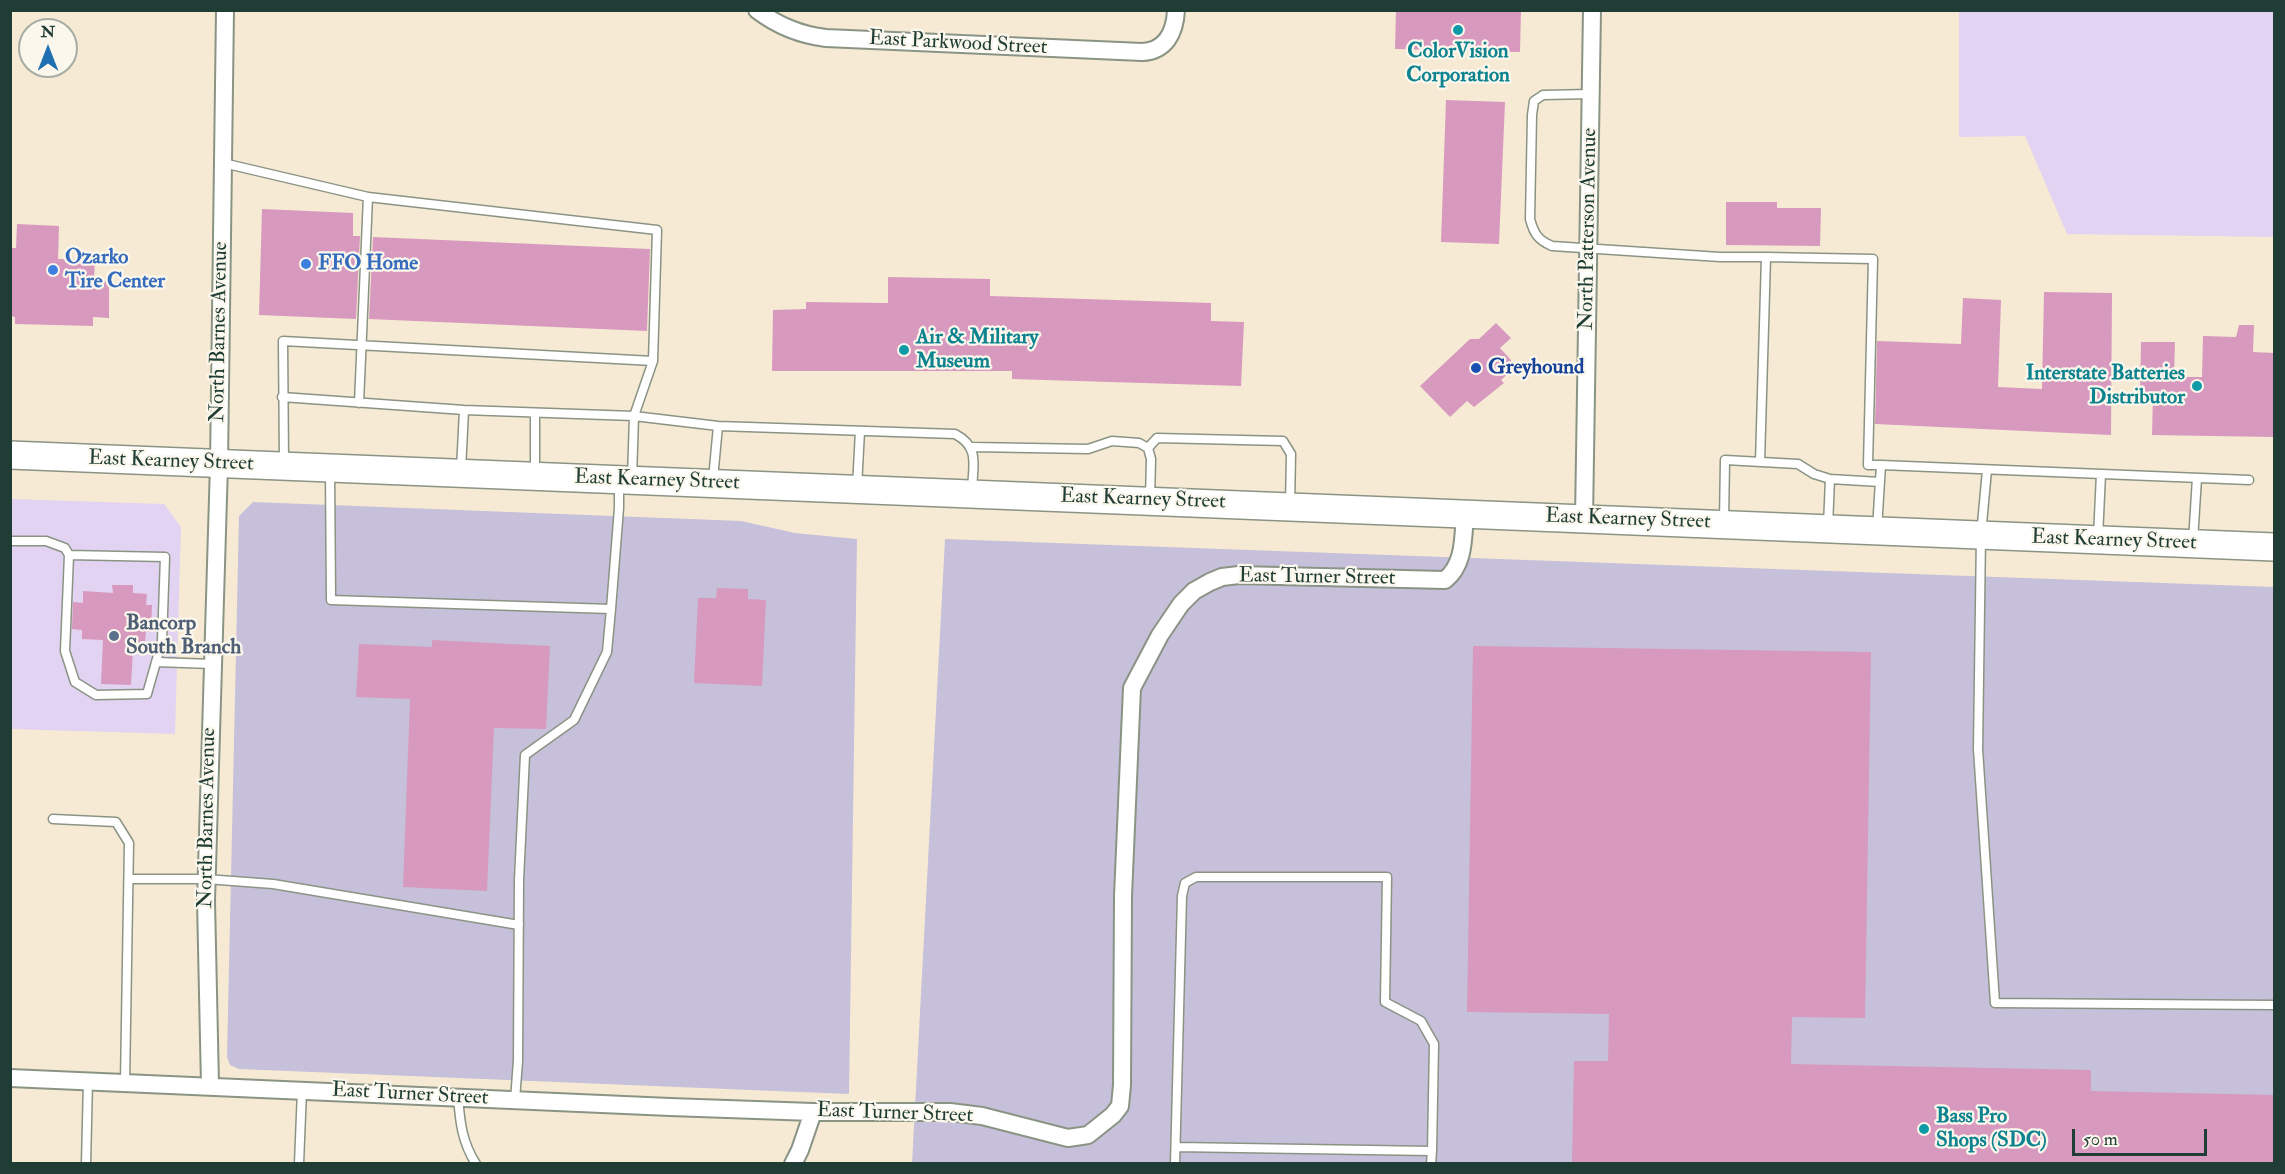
<!DOCTYPE html>
<html>
<head>
<meta charset="utf-8">
<style>
	body { margin:0 }
	#map { position:relative; width:2285px; height:1174px; overflow:hidden; background:#f6ead4; font-family:"IM FELL Double Pica",serif }
	canvas { display:block }
	.frame { position:absolute; inset:0; border:12px solid #1f3d34; pointer-events:none }
	.north { position:absolute; left:18px; top:18px; width:60px; height:60px; box-sizing:border-box; background:#fbf7ec; border:2px solid #a3ada2; border-radius:50%; rotate:0deg; font-size:16px; font-weight:700; line-height:24px; text-align:center; color:#1f3d34 }
	.north::after { content:''; display:block; margin:auto; width:21px; height:27px; background:#1f6fb2; clip-path:polygon(50% 0,100% 100%,50% 72%,0 100%) }
	.scale { position:absolute; left:2072px; top:1129px; width:135px; height:27px; box-sizing:border-box; border:3px solid #1f3d34; border-top:0; padding-left:8px; font-size:18px; line-height:21px; white-space:nowrap; color:#1f3d34; -webkit-text-stroke:4px #fbf7ec; paint-order:stroke }
</style>
</head>
<body>
<div id="map">
<canvas width="2285" height="1174"></canvas>
<div class="frame"></div>
<div class="north">N</div>
<div class="scale">50 m</div>
</div>
<script>
const ctx = document.querySelector('canvas').getContext('2d');
ctx.lineJoin = 'round';
function fill(path, color) {
  ctx.fillStyle = color;
  ctx.fill(path, 'evenodd');
}
function strokePath(path, color, width, dash) {
  ctx.strokeStyle = color;
  ctx.lineWidth = width;
  ctx.lineCap = dash ? 'butt' : 'round';
  ctx.setLineDash(dash || []);
  ctx.stroke(path);
}
function label(font, color, halo, rows, align = 'center') {
  ctx.font = font + ' "IM FELL Double Pica",serif';
  ctx.lineWidth = 4.5;
  ctx.setLineDash([]);
  ctx.textBaseline = 'middle';
  ctx.strokeStyle = halo;
  ctx.fillStyle = color;
  for (const [text, x, y, turn = 0] of rows) {
    ctx.save();
    ctx.translate(x, y);
    ctx.rotate((+turn || 0) * Math.PI / 180);
    ctx.textAlign = isNaN(turn) ? turn : align;
    if (halo) ctx.strokeText(text, 0, 0);
    ctx.fillText(text, 0, 0);
    ctx.restore();
  }
}
const built = new Path2D(`
	M 1959,11 L 2274,11 L 2274,237 L 2067,234 L 2025,136 L 1959,137 Z
	M 11,499 L 164,504 L 181,527 L 175,734 L 11,729 Z`);
const industrial = new Path2D(`
	M 253,502 L 741,521 L 795,533 L 857,539 L 849,1094 L 239,1069 L 230,1065 L 227,1057 L 239,516 Z
	M 945,539 L 2274,587 L 2274,1163 L 912,1164 Z`);
const building = new Path2D(`
	M 1396,10 L 1521,10 L 1520,52 L 1395,49 Z
	M 1446,100 L 1505,102 L 1499,244 L 1441,242 Z
	M 1726,202 L 1777,202 L 1777,208 L 1821,208 L 1820,246 L 1726,245 Z
	M 262,209 L 353,213 L 353,236 L 360,236 L 356,319 L 259,315 Z
	M 17,224 L 59,226 L 58,259 L 95,260 L 94,280 L 109,281 L 109,318 L 93,317 L 93,326 L 15,324 L 15,317 L 10,316 L 10,248 L 16,248 Z
	M 373,237 L 650,249 L 647,331 L 369,319 Z
	M 888,277 L 990,279 L 990,296 L 1211,303 L 1211,321 L 1244,322 L 1241,386 L 1012,379 L 1012,371 L 772,371 L 773,310 L 806,309 L 806,302 L 888,303 Z
	M 2044,292 L 2112,293 L 2111,435 L 1875,424 L 1877,341 L 1961,344 L 1963,298 L 2001,300 L 1998,387 L 2042,389 Z
	M 1496,323 L 1511,338 L 1500,348 L 1511,360 L 1511,371 L 1501,380 L 1504,383 L 1474,407 L 1467,401 L 1450,417 L 1420,386 L 1470,339 L 1479,339 Z
	M 2239,325 L 2254,325 L 2253,352 L 2274,353 L 2274,437 L 2152,435 L 2153,395 L 2140,395 L 2141,342 L 2175,342 L 2174,377 L 2202,377 L 2203,336 L 2236,337 Z
	M 112,585 L 133,585 L 133,593 L 147,594 L 146,605 L 152,605 L 151,632 L 146,632 L 145,641 L 140,641 L 140,650 L 133,649 L 131,685 L 101,684 L 103,640 L 82,639 L 82,630 L 72,629 L 73,602 L 83,603 L 83,591 L 113,593 Z
	M 717,588 L 748,589 L 748,599 L 766,600 L 762,686 L 694,683 L 698,598 L 716,598 Z
	M 432,640 L 550,646 L 546,729 L 494,728 L 487,891 L 403,887 L 410,699 L 356,697 L 359,644 L 432,647 Z
	M 1473,646 L 1871,652 L 1865,1018 L 1792,1017 L 1791,1064 L 2091,1070 L 2091,1091 L 2274,1095 L 2274,1164 L 1572,1164 L 1574,1061 L 1608,1061 L 1609,1014 L 1467,1012 Z`);
const service = new Path2D(`
	M 1591,94 L 1543,95 L 1534,101 L 1532,115 L 1530,219 C 1534,234 1538,240 1552,246 L 1720,257 L 1766,257 L 1760,462
	M 223,163 L 368,197 L 359,403
	M 368,197 L 657,230 L 653,361
	M 1766,257 L 1873,259 L 1868,465 L 1881,465
	M 282,397 L 464,410 L 634,416 L 718,426 L 955,434 C 980,447 973,465 972,490
	M 972,447 L 1088,449 L 1112,441 L 1139,443 L 1148,448 L 1151,459 L 1150,499
	M 1148,448 L 1157,438 L 1283,441 L 1291,454 L 1290,505
	M 284,463 L 283,341 L 653,361 L 634,416 L 632,478
	M 461,470 L 464,410
	M 1987,470 L 1981,535 L 1978,749 L 1995,1003 L 2274,1005
	M 330,471 L 331,600 L 611,609 L 619,508 L 619,482
	M 535,472 L 535,413
	M 713,479 L 718,426
	M 857,487 L 860,431
	M 1724,522 L 1725,460 L 1798,464 L 1814,474 L 1830,479 L 1880,482
	M 1828,526 L 1830,479
	M 1877,529 L 1881,465 L 2249,480
	M 2098,537 L 2101,474
	M 10,541 L 46,541 L 65,548 L 69,555 L 65,651 L 75,682 L 96,695 L 147,694 L 162,641 L 165,557 L 69,555
	M 2193,541 L 2197,478
	M 156,662 L 212,664
	M 53,819 L 116,822 L 129,843 L 125,1082
	M 129,879 L 206,879 L 273,884 L 519,925
	M 458,1097 C 460,1122 462,1142 476,1164
	M 515,1100 L 518,1061 L 519,880 L 525,755 L 574,720 L 607,652 L 611,609
	M 86,1164 L 88,1081
	M 299,1164 L 302,1090
	M 1175,1164 L 1182,896 L 1185,883 L 1196,877 L 1387,877 L 1385,1002 L 1421,1021 L 1434,1044 L 1432,1151 L 1176,1147
	M 1431,1164 L 1432,1151`);
const minor = new Path2D(`
	M 757,10 C 778,26 800,35 826,38 L 1142,52 C 1166,51 1175,32 1176,10
	M 1584,519 L 1592,10
	M 10,1078 L 670,1107 L 813,1112 L 950,1112 L 982,1116 L 1068,1138 L 1088,1135 L 1113,1115 L 1120,1106 L 1122,1085 L 1123,896 L 1132,688 L 1160,635 L 1181,604 L 1194,591 L 1210,582 L 1222,577 L 1239,575 L 1445,580 C 1465,564 1463,537 1465,513
	M 210,1085 L 206,901 L 219,464 L 225,10
	M 793,1164 L 800,1150 L 813,1112`);
const primary = new Path2D(`
	M 10,455 L 2274,547`);
const markers = [
	[1458,30,6,"#0f9aa8"],
	[306,264,6,"#3f7fe0"],
	[53,270,6,"#3f7fe0"],
	[904,350,6,"#0f9aa8"],
	[1476,368,6,"#1a4fb4"],
	[2197,386,6,"#0f9aa8"],
	[114,636,6,"#5c6f8a"],
	[1924,1129,6,"#0f9aa8"]
];
const streetNames = [
	["East Parkwood Street",958,44,3],
	["North Patterson Avenue",1589,229,-89],
	["North Barnes Avenue",220,332,-89],
	["East Kearney Street",171,462,2],
	["East Kearney Street",657,481,2],
	["East Kearney Street",1143,500,2],
	["East Kearney Street",1628,520,2],
	["East Kearney Street",2114,541,2],
	["East Turner Street",1317,578,1],
	["North Barnes Avenue",208,818,-89],
	["East Turner Street",410,1095,3],
	["East Turner Street",895,1114,2]
];
const cultureNames = [
	["ColorVision",1458,52,"center"],
	["Corporation",1458,76,"center"],
	["Air & Military",916,338],
	["Museum",916,362],
	["Interstate Batteries",2185,374,"right"],
	["Distributor",2185,398,"right"],
	["Bass Pro",1936,1117],
	["Shops (SDC)",1936,1141]
];
const shopNames = [
	["Ozarko",65,258],
	["Tire Center",65,282],
	["FFO Home",318,264]
];
const transitNames = [
	["Greyhound",1488,368]
];
const serviceNames = [
	["Bancorp",126,624],
	["South Branch",126,648]
];
fill(built, '#e3d3f2');
fill(industrial, '#c6c0da');
fill(building, '#d799be');
strokePath(service, '#8a9484', 11);
strokePath(minor, '#8a9484', 20);
strokePath(primary, '#8a9484', 30);
strokePath(service, '#fff', 8);
strokePath(minor, '#fff', 16);
strokePath(primary, '#fff', 27);
for (const [x, y, r, color] of markers) {
  const dot = new Path2D();
  dot.arc(x, y, r, 0, 2 * Math.PI);
  ctx.fillStyle = color;
  ctx.fill(dot);
  strokePath(dot, '#fbf7ec', 2);
}
label('21px', '#1f3d34', '#fbf7ec', streetNames);
label('bold 21px', '#0d838f', '#fbf7ec', cultureNames, 'left');
label('bold 21px', '#366cbe', '#fbf7ec', shopNames, 'left');
label('bold 21px', '#164399', '#fbf7ec', transitNames, 'left');
label('bold 21px', '#4e5e75', '#fbf7ec', serviceNames, 'left');
</script>
</body>
</html>
